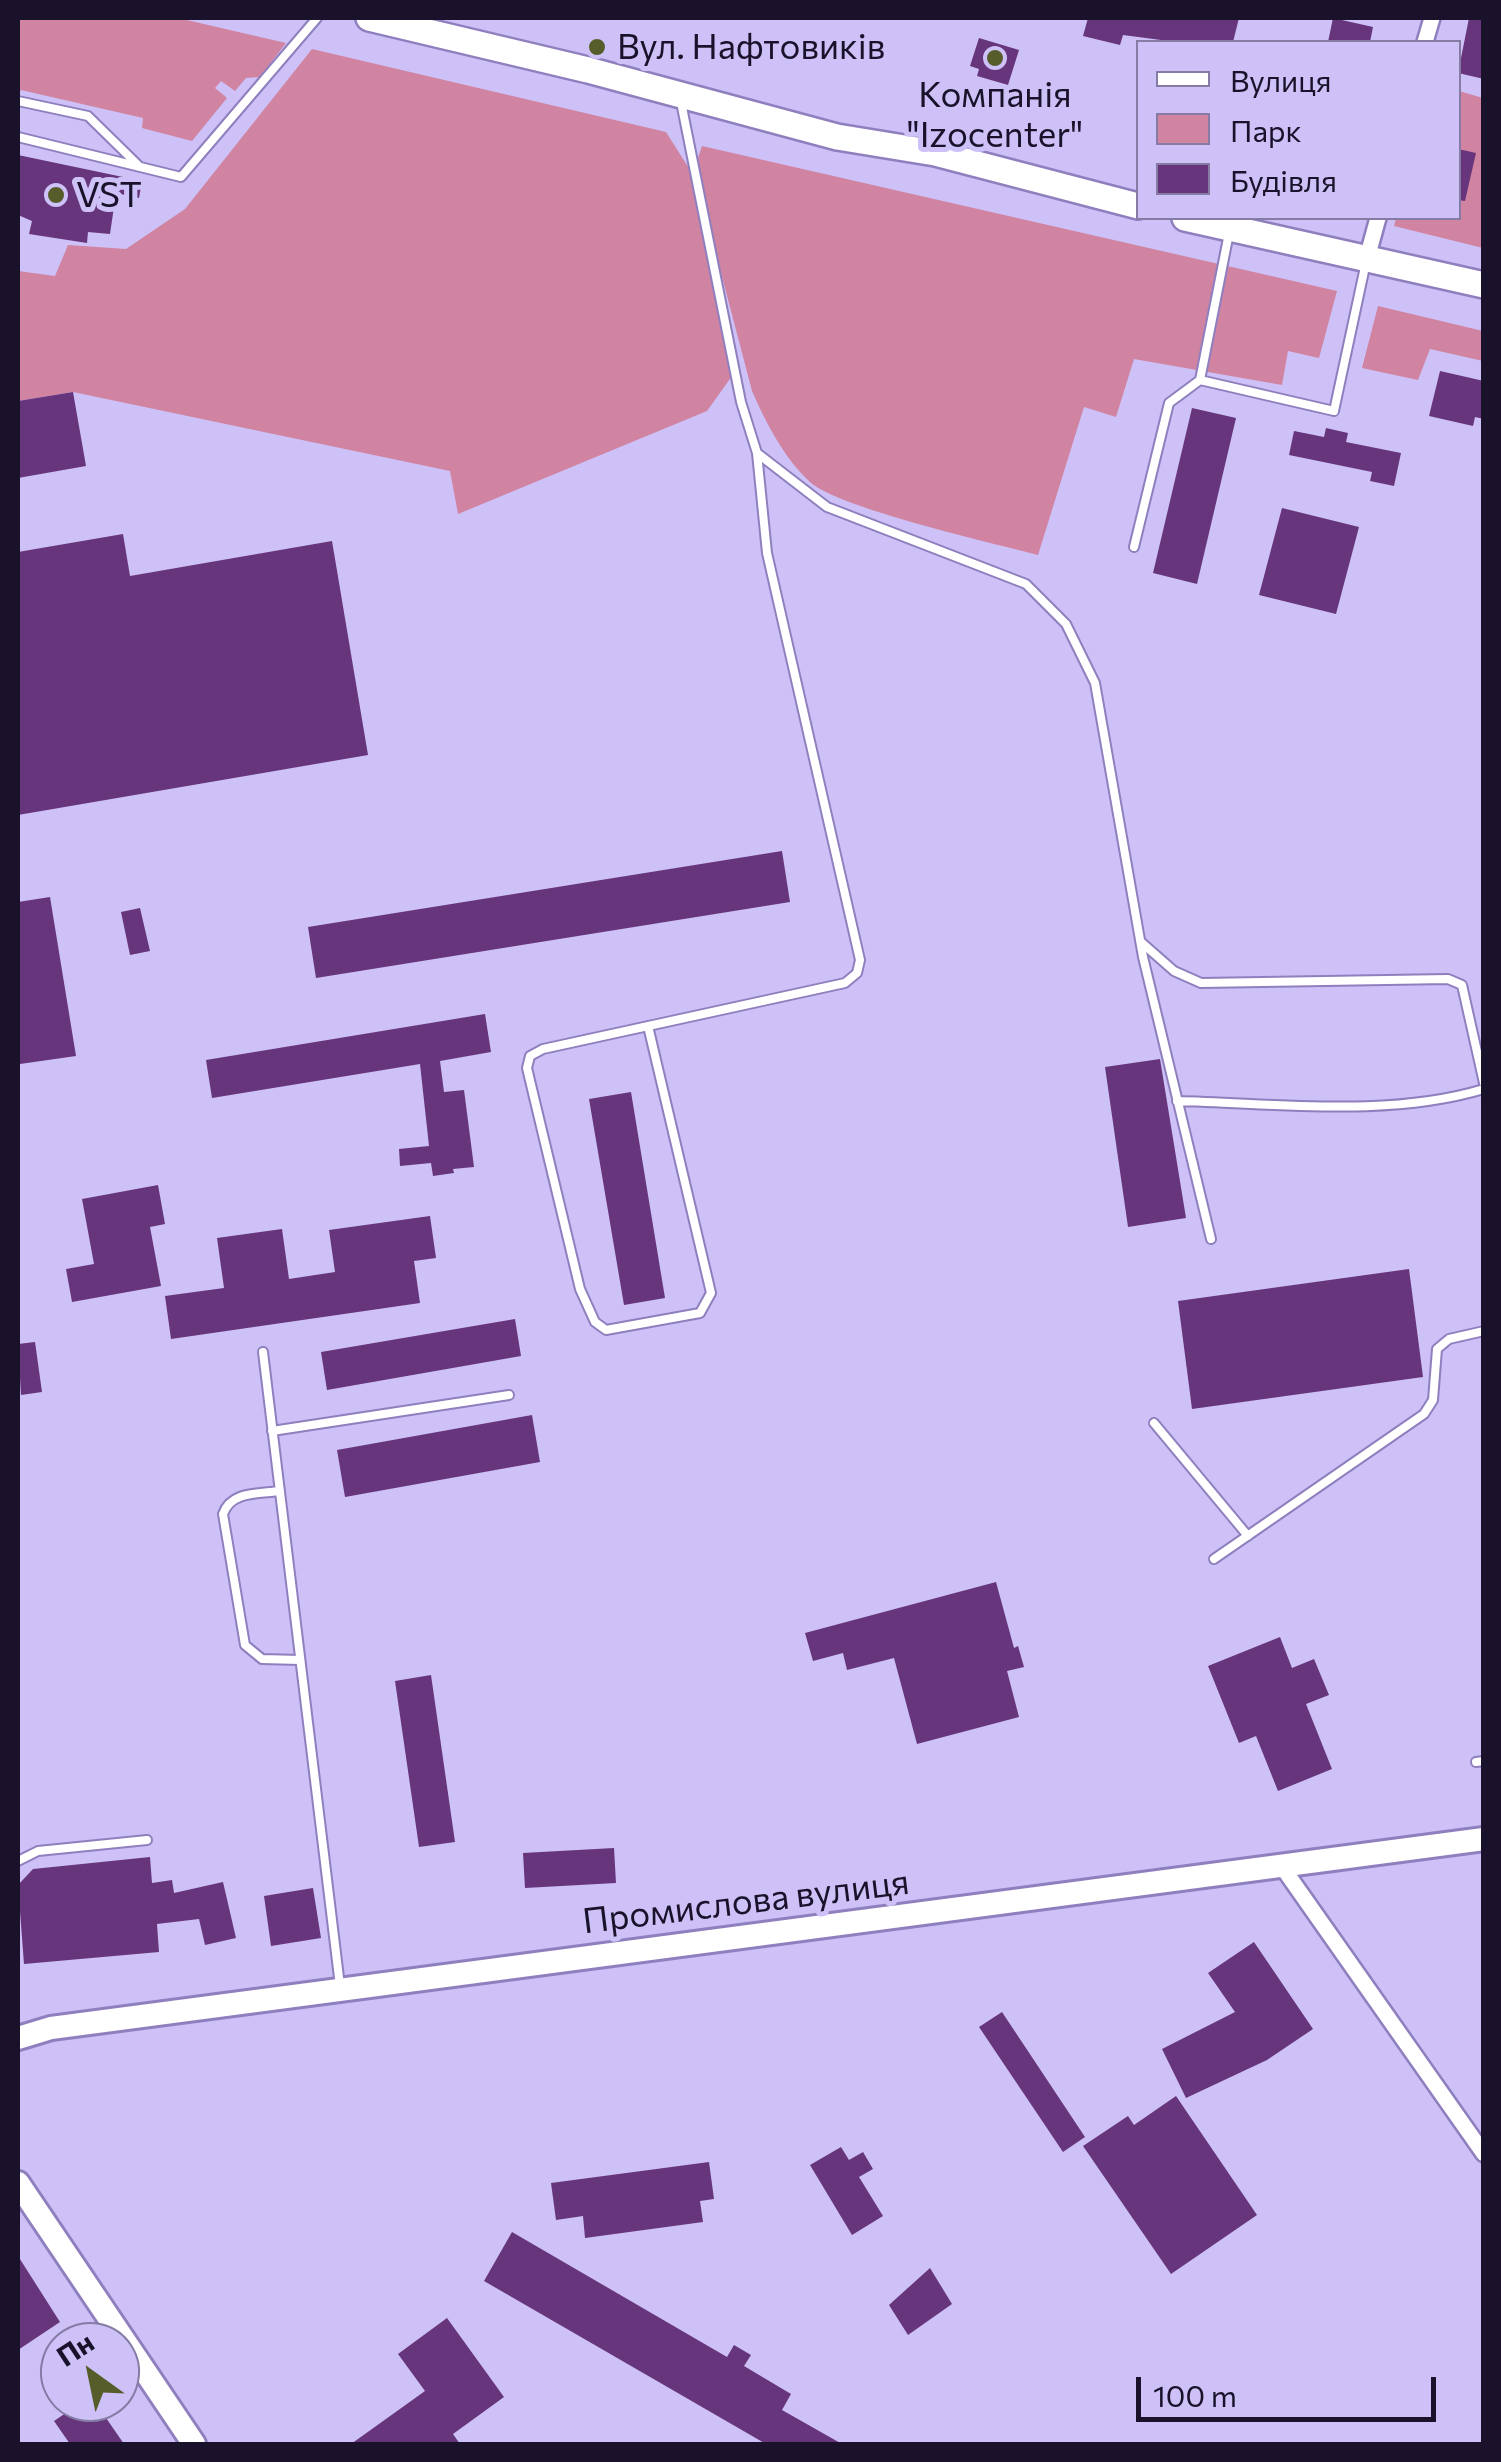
<!DOCTYPE html>
<html>
<head>
<meta charset="utf-8">
<style>
	body { margin:0 }
	#map { position:relative; width:1501px; height:2462px; overflow:hidden; background:#cdc1f7; font-family:Commissioner,sans-serif }
	canvas { display:block }
	.frame { position:absolute; inset:0; border:20px solid #19122a; pointer-events:none }
	.legend { position:absolute; left:1136px; top:40px; width:325px; height:180px; box-sizing:border-box; background:#cdc1f7; border:2px solid #857ba5; margin:0; padding:12px 18px; list-style:none; font-size:30px; color:#19122a }
	.legend li { display:flex; align-items:center; gap:20px; height:50px }
	.legend b { width:50px; border:2px solid #857ba5 }
	.north { position:absolute; left:40px; top:2322px; width:100px; height:100px; box-sizing:border-box; background:#cdc1f7; border:2px solid #857ba5; border-radius:50%; rotate:327deg; font-size:28px; font-weight:700; line-height:40px; text-align:center; color:#19122a }
	.north::after { content:''; display:block; margin:auto; width:35px; height:45px; background:#565d2b; clip-path:polygon(50% 0,100% 100%,50% 72%,0 100%) }
	.scale { position:absolute; left:1136px; top:2377px; width:300px; height:45px; box-sizing:border-box; border:5px solid #19122a; border-top:0; padding-left:12px; font-size:30px; line-height:35px; white-space:nowrap; color:#19122a; -webkit-text-stroke:8px #cdc1f7; paint-order:stroke }
</style>
</head>
<body>
<div id="map">
<canvas width="1501" height="2462"></canvas>
<div class="frame"></div>
<ul class="legend">
<li><b style="height:12px;background:#fff"></b>Вулиця</li>
<li><b style="height:28px;background:#d084a1"></b>Парк</li>
<li><b style="height:28px;background:#67357b"></b>Будівля</li>
</ul>
<div class="north">Пн</div>
<div class="scale">100 m</div>
</div>
<script>
const ctx = document.querySelector('canvas').getContext('2d');
ctx.lineJoin = 'round';
function fill(path, color) {
  ctx.fillStyle = color;
  ctx.fill(path, 'evenodd');
}
function strokePath(path, color, width, dash) {
  ctx.strokeStyle = color;
  ctx.lineWidth = width;
  ctx.lineCap = dash ? 'butt' : 'round';
  ctx.setLineDash(dash || []);
  ctx.stroke(path);
}
function label(font, color, halo, rows, align = 'center') {
  ctx.font = font + ' Commissioner,sans-serif';
  ctx.lineWidth = 10;
  ctx.setLineDash([]);
  ctx.textBaseline = 'middle';
  ctx.strokeStyle = halo;
  ctx.fillStyle = color;
  for (const [text, x, y, turn = 0] of rows) {
    ctx.save();
    ctx.translate(x, y);
    ctx.rotate((+turn || 0) * Math.PI / 180);
    ctx.textAlign = isNaN(turn) ? turn : align;
    if (halo) ctx.strokeText(text, 0, 0);
    ctx.fillText(text, 0, 0);
    ctx.restore();
  }
}
const green = new Path2D(`
	M 18,18 L 178,18 L 286,43 L 260,77 L 246,78 L 235,91 L 221,81 L 215,88 L 227,98 L 192,141 L 142,128 L 143,118 L 21,90 L 18,96 Z
	M 312,49 L 666,132 L 692,173 L 732,376 L 707,411 L 458,514 L 450,471 L 73,392 L 18,401 L 18,271 L 55,276 L 68,245 L 126,249 L 185,209 Z
	M 1459,91 L 1483,98 L 1483,248 L 1394,226 L 1396,218 L 1458,218 Z
	M 702,146 L 1337,291 L 1319,358 L 1288,351 L 1282,385 L 1134,359 L 1116,417 L 1084,407 L 1038,555 C 993,543 838,508 810,482 C 784,458 766,423 752,391 L 694,170 Z
	M 1378,306 L 1483,331 L 1483,361 L 1430,349 L 1418,380 L 1362,368 Z`);
const building = new Path2D(`
	M 1088,18 L 1239,18 L 1233,42 L 1176,42 L 1123,35 L 1120,45 L 1083,36 Z
	M 1333,18 L 1373,27 L 1370,42 L 1328,42 Z
	M 1469,18 L 1484,18 L 1484,79 L 1458,73 Z
	M 979,38 L 1019,50 L 1008,85 L 977,76 L 979,69 L 970,66 Z
	M 1458,149 L 1476,153 L 1465,201 L 1458,200 Z
	M 18,155 L 142,181 L 139,198 L 116,193 L 110,234 L 88,232 L 87,243 L 29,234 L 32,221 L 18,215 Z
	M 1440,371 L 1484,381 L 1484,419 L 1475,417 L 1473,426 L 1429,416 Z
	M 73,392 L 86,466 L 18,478 L 18,401 Z
	M 1192,408 L 1236,418 L 1197,584 L 1153,573 Z
	M 1326,428 L 1348,433 L 1346,442 L 1401,453 L 1394,486 L 1370,481 L 1372,472 L 1289,455 L 1294,431 L 1324,437 Z
	M 1282,508 L 1359,527 L 1336,614 L 1259,595 Z
	M 123,534 L 130,576 L 332,541 L 368,755 L 18,815 L 18,552 Z
	M 782,851 L 790,902 L 316,978 L 308,927 Z
	M 50,897 L 76,1056 L 20,1064 L 18,902 Z
	M 140,908 L 150,951 L 130,955 L 121,912 Z
	M 485,1014 L 491,1052 L 440,1061 L 444,1092 L 464,1090 L 474,1167 L 453,1169 L 454,1173 L 433,1176 L 431,1163 L 400,1166 L 399,1149 L 429,1146 L 420,1064 L 212,1098 L 206,1060 Z
	M 1160,1059 L 1186,1218 L 1128,1227 L 1105,1067 Z
	M 631,1092 L 665,1298 L 624,1305 L 589,1099 Z
	M 158,1185 L 165,1224 L 150,1227 L 161,1286 L 72,1302 L 66,1269 L 94,1264 L 82,1199 Z
	M 430,1216 L 436,1258 L 414,1261 L 420,1303 L 171,1339 L 165,1296 L 224,1288 L 217,1238 L 282,1229 L 289,1279 L 335,1272 L 329,1230 Z
	M 1409,1269 L 1423,1377 L 1192,1409 L 1178,1301 Z
	M 515,1319 L 521,1356 L 327,1390 L 321,1352 Z
	M 35,1342 L 42,1392 L 21,1395 L 18,1344 Z
	M 532,1415 L 540,1462 L 345,1497 L 337,1450 Z
	M 996,1582 L 1014,1648 L 1018,1646 L 1024,1667 L 1007,1671 L 1019,1717 L 917,1744 L 894,1658 L 847,1670 L 843,1653 L 813,1661 L 805,1633 Z
	M 1280,1637 L 1292,1668 L 1314,1659 L 1329,1695 L 1306,1704 L 1332,1769 L 1278,1791 L 1256,1736 L 1239,1743 L 1208,1666 Z
	M 431,1675 L 455,1842 L 419,1847 L 395,1681 Z
	M 614,1848 L 616,1883 L 525,1888 L 523,1853 Z
	M 150,1857 L 152,1883 L 172,1880 L 174,1893 L 223,1882 L 236,1938 L 205,1945 L 199,1919 L 157,1924 L 159,1952 L 24,1964 L 18,1885 L 33,1869 Z
	M 313,1888 L 321,1938 L 271,1946 L 264,1896 Z
	M 1254,1942 L 1313,2029 L 1267,2060 L 1186,2098 L 1162,2049 L 1235,2012 L 1208,1973 Z
	M 1002,2012 L 1085,2137 L 1063,2152 L 979,2027 Z
	M 1176,2096 L 1257,2215 L 1171,2274 L 1083,2146 L 1128,2116 L 1134,2125 Z
	M 841,2147 L 849,2160 L 863,2152 L 873,2169 L 859,2177 L 883,2216 L 852,2235 L 810,2165 Z
	M 709,2162 L 714,2199 L 700,2201 L 703,2222 L 585,2238 L 583,2216 L 556,2220 L 551,2183 Z
	M 512,2232 L 727,2357 L 734,2345 L 751,2355 L 744,2366 L 791,2394 L 782,2410 L 842,2444 L 766,2444 L 484,2281 Z
	M 18,2256 L 60,2322 L 18,2350 Z
	M 930,2268 L 952,2304 L 908,2335 L 889,2305 Z
	M 447,2318 L 504,2397 L 453,2434 L 460,2444 L 351,2444 L 425,2391 L 398,2354 Z
	M 82,2402 L 95,2402 L 124,2444 L 70,2444 L 54,2421 Z`);
const lane = new Path2D(`
	M 18,101 L 88,116 L 140,167
	M 681,102 L 741,402 L 757,453 L 827,507 L 1026,584 L 1066,624 L 1095,683 L 1143,957 L 1211,1239
	M 18,137 L 181,177 L 317,18
	M 1200,380 L 1229,233
	M 1134,547 L 1169,403 L 1200,380 L 1334,411 L 1366,262
	M 1141,942 L 1174,971 L 1201,983 L 1448,979 L 1462,985 L 1484,1083
	M 648,1026 L 711,1293 L 700,1313 L 606,1330 L 595,1322 L 580,1289 L 527,1068 L 530,1056 L 543,1049 L 845,983 L 857,973 L 860,960 L 767,553 L 757,453
	M 1177,1101 C 1277,1103 1387,1118 1484,1089
	M 263,1352 L 340,1986
	M 1154,1423 L 1248,1536
	M 272,1431 L 509,1395
	M 280,1491 C 258,1494 231,1491 223,1514 L 245,1645 L 262,1659 L 300,1660
	M 1214,1559 L 1424,1414 L 1433,1400 L 1437,1349 L 1449,1339 L 1484,1331
	M 1476,1762 L 1484,1761
	M 18,1861 L 38,1851 L 147,1840`);
const street = new Path2D(`
	M 1425,42 L 1432,18
	M 1367,258 L 1378,218
	M 1283,1868 L 1484,2154`);
const secondary = new Path2D(`
	M 18,2038 L 51,2028 L 1484,1839
	M 18,2183 L 194,2444`);
const primary = new Path2D(`
	M 369,18 L 588,70 L 837,137 L 935,153 L 1138,206
	M 1185,218 L 1484,285`);
const markers = [
	[597,47,10,"#565d2b"],
	[995,58,10,"#565d2b"],
	[56,195,10,"#565d2b"]
];
const poiNames = [
	["Вул. Нафтовиків",617,47],
	["Компанія",995,95,"center"],
	["\"Izocenter\"",995,135,"center"],
	["VST",76,195]
];
const streetNames = [
	["Промислова вулиця",746,1902,-7]
];
fill(green, '#d084a1');
fill(building, '#67357b');
strokePath(lane, '#8f7fbe', 12);
strokePath(street, '#8f7fbe', 20);
strokePath(secondary, '#8f7fbe', 28);
strokePath(primary, '#8f7fbe', 30);
strokePath(lane, '#fff', 8);
strokePath(street, '#fff', 15);
strokePath(secondary, '#fff', 22);
strokePath(primary, '#fff', 25);
for (const [x, y, r, color] of markers) {
  const dot = new Path2D();
  dot.arc(x, y, r, 0, 2 * Math.PI);
  ctx.fillStyle = color;
  ctx.fill(dot);
  strokePath(dot, '#cdc1f7', 4);
}
label('35px', '#19122a', '#cdc1f7', poiNames, 'left');
label('35px', '#19122a', '#cdc1f7', streetNames);
</script>
</body>
</html>
